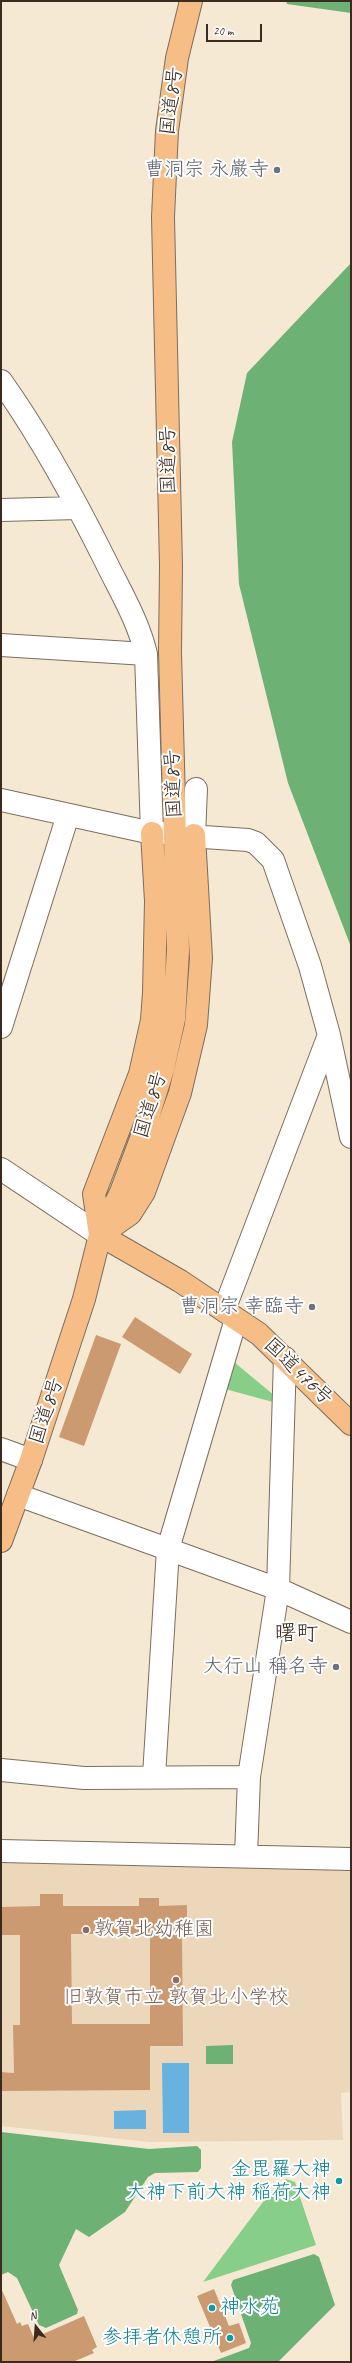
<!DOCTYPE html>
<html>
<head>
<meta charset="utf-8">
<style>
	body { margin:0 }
	#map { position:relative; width:352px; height:2363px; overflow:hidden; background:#f6e9d4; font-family:Caveat,sans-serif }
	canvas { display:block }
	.frame { position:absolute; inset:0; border:2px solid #3b2a1e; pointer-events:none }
	.north { position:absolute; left:16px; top:2307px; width:40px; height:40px; -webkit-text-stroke:3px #fff; paint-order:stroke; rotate:343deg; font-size:11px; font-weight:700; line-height:16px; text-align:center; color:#3b2a1e }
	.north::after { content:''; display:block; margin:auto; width:14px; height:18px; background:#3b2a1e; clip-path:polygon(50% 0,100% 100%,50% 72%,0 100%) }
	.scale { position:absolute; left:206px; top:24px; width:56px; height:18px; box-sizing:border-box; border:2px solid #3b2a1e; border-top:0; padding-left:5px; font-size:12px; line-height:14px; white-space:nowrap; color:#3b2a1e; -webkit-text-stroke:3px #fff; paint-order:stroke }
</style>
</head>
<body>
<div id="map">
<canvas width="352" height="2363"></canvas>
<div class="frame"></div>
<div class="north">N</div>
<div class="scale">20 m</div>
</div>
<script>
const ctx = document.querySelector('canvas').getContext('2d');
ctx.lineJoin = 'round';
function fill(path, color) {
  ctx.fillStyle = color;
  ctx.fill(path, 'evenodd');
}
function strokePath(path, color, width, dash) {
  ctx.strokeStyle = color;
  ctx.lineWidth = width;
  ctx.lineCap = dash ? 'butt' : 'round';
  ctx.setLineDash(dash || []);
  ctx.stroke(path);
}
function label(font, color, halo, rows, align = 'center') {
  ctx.font = font + ' Caveat,"Klee One",sans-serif';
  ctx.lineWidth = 4;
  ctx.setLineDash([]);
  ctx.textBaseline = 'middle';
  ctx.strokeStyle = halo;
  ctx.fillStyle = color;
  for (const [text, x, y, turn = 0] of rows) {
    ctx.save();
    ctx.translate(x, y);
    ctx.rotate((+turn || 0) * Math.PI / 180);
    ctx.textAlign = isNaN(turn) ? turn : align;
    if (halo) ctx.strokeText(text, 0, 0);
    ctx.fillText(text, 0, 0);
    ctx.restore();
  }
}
const built = new Path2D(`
	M 1,1857 L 351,1868 L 351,2092 L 341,2093 L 343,2140 L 149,2142 L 1,2126 Z`);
const green = new Path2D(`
	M 234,1362 L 275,1396 L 273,1402 L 225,1389 Z
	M 286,2179 L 295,2182 L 316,2245 L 203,2282 L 266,2198 Z`);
const forest = new Path2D(`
	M 286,1 L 351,1 L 351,13 L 287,4 Z
	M 351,263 L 351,947 L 288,783 L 239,584 L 232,442 L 247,373 Z
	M 233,2045 L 233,2064 L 206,2064 L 206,2046 Z
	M 1,2132 L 149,2149 L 197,2146 L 201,2150 L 201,2168 L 198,2172 L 155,2173 L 148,2177 L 125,2212 L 89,2237 L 76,2229 L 59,2265 L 78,2310 L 77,2314 L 46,2328 L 39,2325 L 17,2278 L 8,2272 L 1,2275 Z
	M 314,2254 L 319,2257 L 335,2305 L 278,2362 L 211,2362 L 249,2348 L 251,2343 L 231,2285 L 233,2280 Z`);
const water = new Path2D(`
	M 162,2063 L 189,2063 L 189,2133 L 163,2133 Z
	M 146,2110 L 146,2129 L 114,2129 L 114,2111 Z`);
const building = new Path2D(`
	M 135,1317 L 192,1354 L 180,1374 L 122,1337 Z
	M 96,1335 L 121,1344 L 84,1446 L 59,1437 Z
	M 40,1894 L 63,1894 L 63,1906 L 139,1906 L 139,1898 L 159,1898 L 159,1906 L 187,1905 L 187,1933 L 182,1933 L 183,2046 L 150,2046 L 150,2090 L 1,2091 L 1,2072 L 14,2073 L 13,2025 L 20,2025 L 20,1935 L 1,1935 L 1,1907 L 40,1906 ZM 71,1934 L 150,1934 L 150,2024 L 72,2024 Z
	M 1,2288 L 17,2324 L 20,2322 L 22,2326 L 28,2324 L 34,2338 L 84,2316 L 97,2347 L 92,2350 L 94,2353 L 73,2362 L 1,2362 Z
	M 214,2289 L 229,2326 L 239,2323 L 246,2343 L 221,2353 L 197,2296 Z`);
const minor = new Path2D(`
	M 1,381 C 41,437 74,498 105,560 C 120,591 138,620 146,654 L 152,833
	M 1,510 L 78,508
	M 1,645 L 146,654
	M 1,800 L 152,833 L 163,833
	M 194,835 L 196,789
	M 189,836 L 248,840 L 256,843 L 273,860 L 310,966 L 329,1035 L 351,1137
	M 1,1027 L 68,815
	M 1,1169 L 100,1235
	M 224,1310 L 329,1035
	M 1,1449 L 31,1460
	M 18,1495 L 278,1589 L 351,1622
	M 1,1770 L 84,1778 L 249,1777
	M 154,1776 L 168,1549 L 236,1319
	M 1,1851 L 351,1859
	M 246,1856 L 249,1777 L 278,1589 L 285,1358`);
const highway = new Path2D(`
	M 103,1233 L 130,1214 L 144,1192 L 180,1093 L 196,1025 L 201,958 L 194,835
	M 100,1235 L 94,1194 L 140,1074 L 152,1020 L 154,992 L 156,901 L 152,833
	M 100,1235 L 180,1281 L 259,1334 L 351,1424
	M 1,1541 L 31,1460 L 84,1299 L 100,1235 L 121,1192 L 142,1136 L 163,1069 L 174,1019 L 178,950 L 170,652 L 171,566 L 163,217 L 167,131 L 177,58 L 191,1`);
const markers = [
	[277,170,4,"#6b7280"],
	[312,1307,4,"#6b7280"],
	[336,1667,4,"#6b7280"],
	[86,1930,4,"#8d6e63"],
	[176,1980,4,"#8d6e63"],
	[339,2181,4,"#0f9aa8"],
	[212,2308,4,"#0f9aa8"],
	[230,2338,4,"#0f9aa8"]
];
const streetNames = [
	["国道8号",172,101,-83],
	["国道8号",169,460,-91],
	["国道8号",174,784,-92],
	["国道8号",151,1105,-73],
	["国道476号",298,1372,44],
	["国道8号",47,1411,-72]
];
const worshipNames = [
	["曹洞宗 永巌寺",269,170],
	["曹洞宗 幸臨寺",304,1307],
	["大行山 稱名寺",328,1667]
];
const educationNames = [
	["敦賀北幼稚園",94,1930],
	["旧敦賀市立 敦賀北小学校",176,1998,"center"]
];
const cultureNames = [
	["金毘羅大神",331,2170],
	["大神下前大神 稲荷大神",331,2193],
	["神水苑",220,2308,"left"],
	["参拝者休憩所",222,2338]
];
const quarterNames = [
	["曙町",296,1634]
];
fill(built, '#ecd7ba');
fill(green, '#87ce89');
fill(forest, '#6db175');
fill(water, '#67b2df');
fill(building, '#cb9a71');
strokePath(minor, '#7c6d5e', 24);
strokePath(highway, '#7c6d5e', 24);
strokePath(minor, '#fff', 22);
strokePath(highway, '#f6be86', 22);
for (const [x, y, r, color] of markers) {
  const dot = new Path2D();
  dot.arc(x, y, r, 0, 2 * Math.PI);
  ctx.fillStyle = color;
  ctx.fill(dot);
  strokePath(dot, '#fff', 1.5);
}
label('20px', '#3b2a1e', '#fff', streetNames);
label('20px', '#5b616d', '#fff', worshipNames, 'right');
label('20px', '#785e54', '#fff', educationNames, 'left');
label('20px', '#0d838f', '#fff', cultureNames, 'right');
label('22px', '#3b2a1e', '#fff', quarterNames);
</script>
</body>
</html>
